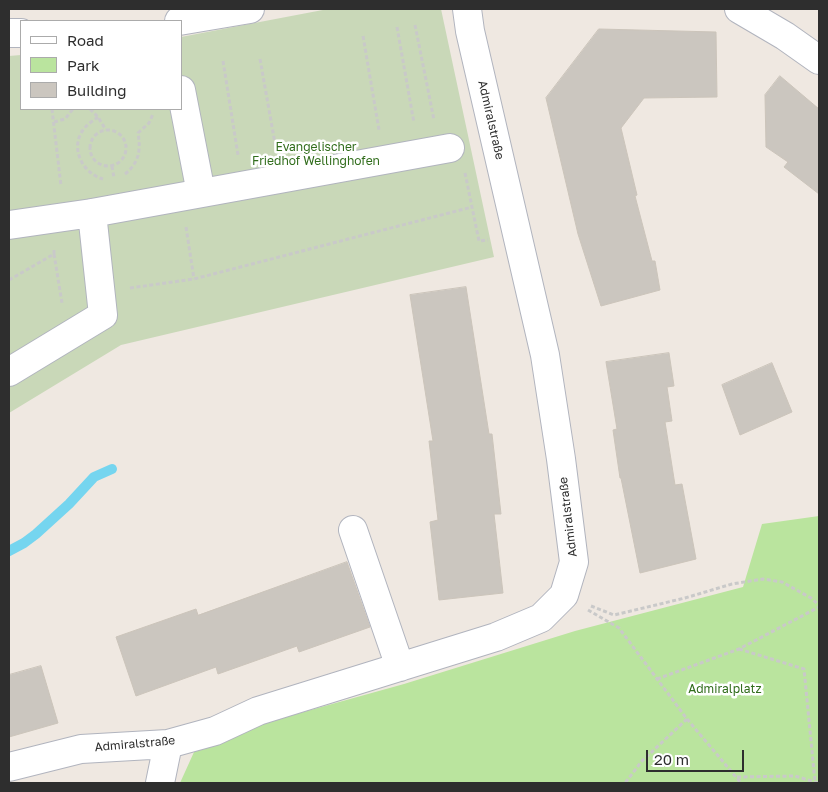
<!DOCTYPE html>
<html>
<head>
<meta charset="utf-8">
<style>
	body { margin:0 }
	#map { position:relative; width:828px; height:792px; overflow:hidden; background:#efe8e1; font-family:"Golos Text",sans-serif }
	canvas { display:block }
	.frame { position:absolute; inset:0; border:10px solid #2e2e2e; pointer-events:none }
	.legend { position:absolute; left:20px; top:20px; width:162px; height:90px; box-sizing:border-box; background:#fff; border:1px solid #ababab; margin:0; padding:6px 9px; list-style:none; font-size:15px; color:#2e2e2e }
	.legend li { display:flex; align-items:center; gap:10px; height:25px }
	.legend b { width:25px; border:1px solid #ababab }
	.scale { position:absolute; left:646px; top:750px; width:98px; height:22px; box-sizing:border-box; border:2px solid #2e2e2e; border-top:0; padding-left:6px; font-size:15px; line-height:18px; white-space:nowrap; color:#2e2e2e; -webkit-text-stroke:4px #fff; paint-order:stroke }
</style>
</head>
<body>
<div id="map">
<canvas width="828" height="792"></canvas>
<div class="frame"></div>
<ul class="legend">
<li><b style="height:6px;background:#fff"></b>Road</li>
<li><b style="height:14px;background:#bae49e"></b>Park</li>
<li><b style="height:14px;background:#cbc6bf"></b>Building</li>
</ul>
<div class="scale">20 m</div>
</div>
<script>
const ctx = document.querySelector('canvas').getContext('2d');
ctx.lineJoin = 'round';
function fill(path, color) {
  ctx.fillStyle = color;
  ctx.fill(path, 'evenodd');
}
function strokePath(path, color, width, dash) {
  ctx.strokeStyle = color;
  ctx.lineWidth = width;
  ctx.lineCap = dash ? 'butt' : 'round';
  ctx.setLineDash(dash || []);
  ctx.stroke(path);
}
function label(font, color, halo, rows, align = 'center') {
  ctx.font = font + ' "Golos Text",sans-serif';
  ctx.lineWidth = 5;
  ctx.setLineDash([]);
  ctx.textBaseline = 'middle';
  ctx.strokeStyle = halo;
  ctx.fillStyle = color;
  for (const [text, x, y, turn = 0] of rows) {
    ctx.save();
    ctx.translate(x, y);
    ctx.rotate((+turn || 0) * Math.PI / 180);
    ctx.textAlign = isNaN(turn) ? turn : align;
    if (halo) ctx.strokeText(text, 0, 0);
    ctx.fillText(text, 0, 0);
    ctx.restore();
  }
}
const green = new Path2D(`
	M 819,516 L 819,783 L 180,783 L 199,741 L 404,684 L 575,631 L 743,587 L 762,524 Z`);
const cemetery = new Path2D(`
	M 328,9 L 441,9 L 494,257 L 121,345 L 9,413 L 9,56 L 21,55 L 21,109 L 181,109 L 181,37 Z`);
const stream = new Path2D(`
	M 9,551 L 24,543 L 36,534 L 69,504 L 94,477 L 112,469`);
const building = new Path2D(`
	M 599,29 L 716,32 L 717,97 L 644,98 L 621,128 L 637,195 L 635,196 L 652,261 L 655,261 L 660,290 L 601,306 L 578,234 L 546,98 Z
	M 780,76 L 819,109 L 819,194 L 784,167 L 788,162 L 766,147 L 765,95 Z
	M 466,287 L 489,434 L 492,434 L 501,514 L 494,514 L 503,593 L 439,600 L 430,522 L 438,520 L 429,441 L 433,441 L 410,295 Z
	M 669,353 L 674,386 L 667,387 L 672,421 L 665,422 L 675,485 L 682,484 L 696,559 L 640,573 L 621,478 L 620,478 L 613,430 L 617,429 L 606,362 Z
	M 772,363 L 792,412 L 740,435 L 722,385 Z
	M 347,562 L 370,627 L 299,652 L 297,646 L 218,674 L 216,667 L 136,696 L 116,637 L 196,609 L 198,615 Z
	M 41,666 L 58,723 L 9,737 L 9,675 Z`);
const path = new Path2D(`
	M 415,25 L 434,120
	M 397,27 L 414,123
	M 363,36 L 379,130
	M 260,59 L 276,149
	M 223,61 L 238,155
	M 52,109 L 61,186
	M 90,109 L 98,117 L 106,130
	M 98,117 C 93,121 87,124 83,130 C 70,148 82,173 103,179
	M 54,122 L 65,119 L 73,109
	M90 148a18 18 0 1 1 36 0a18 18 0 1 1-36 0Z
	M 112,166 L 114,178
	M 465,173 L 479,241 L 488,240
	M 125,174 C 139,163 141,150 138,133 L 149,123 L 153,114
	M 186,227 L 194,279
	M 54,254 L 62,303
	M 9,280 L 54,254 L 54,250
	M 130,288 L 194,279 L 472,207
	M 591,606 L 614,615 L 685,598 L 732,584 L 763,579 L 782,582 L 811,598 L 819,605
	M 588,610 L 619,628 L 687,719 L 642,761 L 625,783
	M 739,649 L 804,669 L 815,782
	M 657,679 L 739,649 L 819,607
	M 687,719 L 741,783
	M 737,777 L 795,776 L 818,783`);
const minor = new Path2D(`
	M 739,9 L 785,36 L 819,60
	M 179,21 L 250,9
	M 9,33 L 21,33
	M 181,90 L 201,193
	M 9,225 L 92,213 L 450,148
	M 9,372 L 103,315 L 92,213
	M 353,530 L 400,667
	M 9,767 L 81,749 L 168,744 L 215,731 L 258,711 L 496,637 L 541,618 L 564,595 L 574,562 L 561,459 L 545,355 L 470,31 L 467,9
	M 160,783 L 168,744`);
const streetNames = [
	["Admiralstraße",491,120,77],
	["Admiralstraße",568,517,-97],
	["Admiralstraße",135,744,-5]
];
const parkNames = [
	["Evangelischer",316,147],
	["Friedhof Wellinghofen",316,161],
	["Admiralplatz",725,689]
];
fill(green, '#bae49e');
fill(cemetery, '#c9d8b8');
strokePath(stream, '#75d5ef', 10);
fill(building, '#cbc6bf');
strokePath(building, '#cbc4ba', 1);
strokePath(minor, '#b1b4be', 30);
strokePath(path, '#c9c9c9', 3, [4, 2.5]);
strokePath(minor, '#fff', 28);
label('12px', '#2e2e2e', '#fff', streetNames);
label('12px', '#316d1c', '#fff', parkNames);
</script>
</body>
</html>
